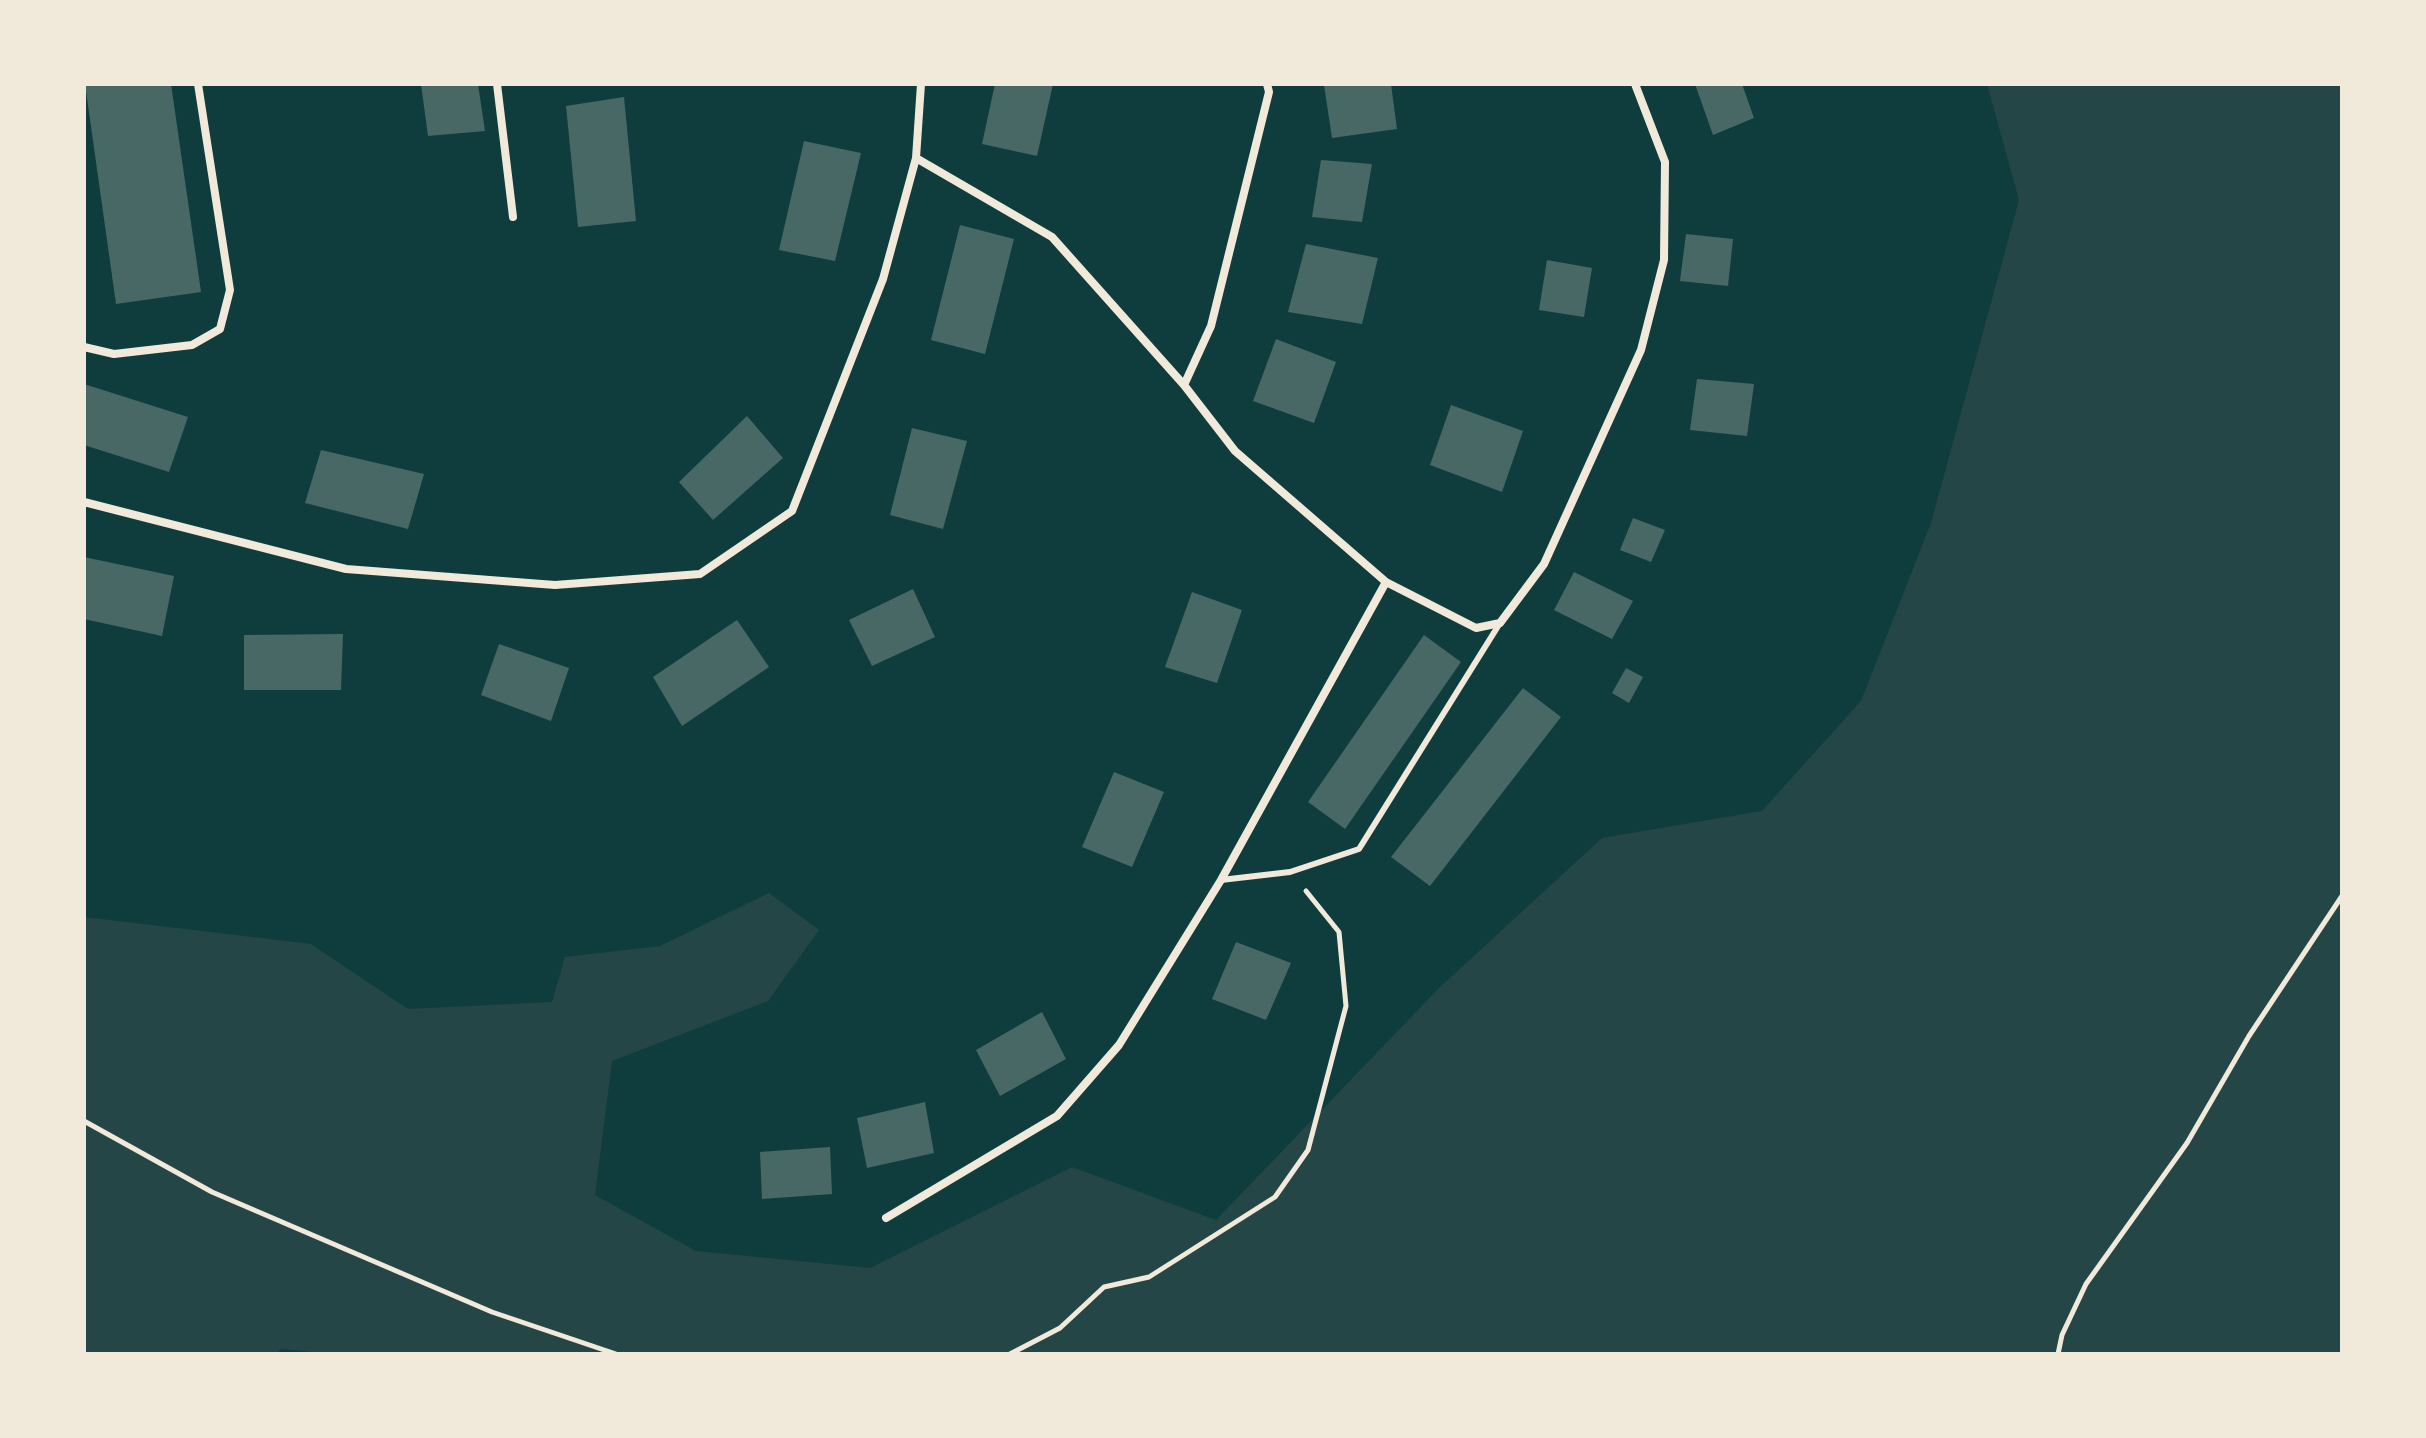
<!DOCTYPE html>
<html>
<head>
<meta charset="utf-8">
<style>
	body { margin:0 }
	#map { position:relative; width:2426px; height:1438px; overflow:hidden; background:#0f3d3e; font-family:"Sofia Sans Condensed",sans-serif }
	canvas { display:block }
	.frame { position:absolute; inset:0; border:86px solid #f1e9da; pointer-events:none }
</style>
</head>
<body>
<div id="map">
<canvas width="2426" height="1438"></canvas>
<div class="frame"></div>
</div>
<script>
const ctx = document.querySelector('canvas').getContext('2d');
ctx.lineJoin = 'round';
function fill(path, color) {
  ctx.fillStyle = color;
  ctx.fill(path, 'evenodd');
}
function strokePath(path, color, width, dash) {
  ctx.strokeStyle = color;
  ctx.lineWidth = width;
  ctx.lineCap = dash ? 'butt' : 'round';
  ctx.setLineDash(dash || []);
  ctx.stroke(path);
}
const green = new Path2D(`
	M 1987,84 L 2342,84 L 2342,1354 L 334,1354 L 281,1349 L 276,1354 L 84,1354 L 84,917 L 311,944 L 408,1009 L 552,1002 L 565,957 L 660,946 L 769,893 L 819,930 L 768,1001 L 612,1061 L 595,1195 L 696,1251 L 870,1268 L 1072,1167 L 1216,1220 L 1439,988 L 1602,838 L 1762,811 L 1861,701 L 1931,523 L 2019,200 Z`);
const building = new Path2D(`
	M 85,84 L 171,84 L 201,292 L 116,304 Z
	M 421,84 L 478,84 L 485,131 L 428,136 Z
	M 995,84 L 1053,84 L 1037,156 L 982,144 Z
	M 1391,84 L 1397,129 L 1332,138 L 1324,85 Z
	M 1695,84 L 1742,84 L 1754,118 L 1713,135 Z
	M 624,97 L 636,221 L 578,227 L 566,106 Z
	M 804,141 L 861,153 L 835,261 L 779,250 Z
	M 1321,160 L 1372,164 L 1362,222 L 1312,217 Z
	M 960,225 L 1014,239 L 985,354 L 931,340 Z
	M 1686,234 L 1733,239 L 1728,286 L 1680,281 Z
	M 1306,244 L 1378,258 L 1362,324 L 1288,312 Z
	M 1547,260 L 1592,268 L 1584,317 L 1539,310 Z
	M 1276,339 L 1336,362 L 1314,423 L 1253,401 Z
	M 1697,379 L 1754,384 L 1747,436 L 1690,430 Z
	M 84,384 L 188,417 L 169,472 L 84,445 Z
	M 1451,405 L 1523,431 L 1502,492 L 1430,465 Z
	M 747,416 L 783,458 L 713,520 L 679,482 Z
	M 912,428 L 967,441 L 943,529 L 890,515 Z
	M 321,450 L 424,474 L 408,529 L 305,503 Z
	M 1633,518 L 1665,530 L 1651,562 L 1620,550 Z
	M 84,557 L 174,576 L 162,636 L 84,619 Z
	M 1574,572 L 1633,601 L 1612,639 L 1554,610 Z
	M 913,589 L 935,637 L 872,666 L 849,620 Z
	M 1192,592 L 1242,610 L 1217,683 L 1165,667 Z
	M 737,620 L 769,667 L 682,726 L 653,677 Z
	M 343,634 L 341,690 L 244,690 L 244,635 Z
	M 1424,635 L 1461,662 L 1345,829 L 1308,802 Z
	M 499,644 L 569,668 L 551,721 L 481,695 Z
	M 1626,668 L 1643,677 L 1629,703 L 1612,693 Z
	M 1523,688 L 1561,717 L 1430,886 L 1391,857 Z
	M 1114,772 L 1164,792 L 1132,867 L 1082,847 Z
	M 1236,942 L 1291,963 L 1266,1020 L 1212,999 Z
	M 1042,1012 L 1066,1059 L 1000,1096 L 976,1050 Z
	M 925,1102 L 934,1153 L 867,1168 L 857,1118 Z
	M 830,1147 L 832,1194 L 762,1199 L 760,1152 Z`);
const path = new Path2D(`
	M 84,1121 L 212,1192 L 492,1312 L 616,1354
	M 1010,1354 L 1060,1328 L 1104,1287 L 1149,1277 L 1275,1197 L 1308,1150 L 1346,1006 L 1339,932 L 1306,891
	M 2058,1354 L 2062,1335 L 2086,1284 L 2187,1143 L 2249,1036 L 2342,896`);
const service = new Path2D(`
	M 1221,880 L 1290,872 L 1359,849 L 1500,623`);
const minor = new Path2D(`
	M 497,84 L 513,217
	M 916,158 L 1052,237 L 1184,385 L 1235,451 L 1386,582 L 1476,628 L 1500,623 L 1544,564 L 1641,350 L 1664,260 L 1665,162 L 1635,84
	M 84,347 L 114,354 L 192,345 L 220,329 L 230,290 L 198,84
	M 1184,385 L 1211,326 L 1269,92 L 1267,84
	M 84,502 L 346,569 L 555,585 L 700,574 L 792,511 L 883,279 L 916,158 L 921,84
	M 886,1218 L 1057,1116 L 1119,1045 L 1221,880 L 1386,582`);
fill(green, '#244646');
fill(building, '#486865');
strokePath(path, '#f1e9da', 5);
strokePath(service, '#f1e9da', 6);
strokePath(minor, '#f1e9da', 8);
</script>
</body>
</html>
